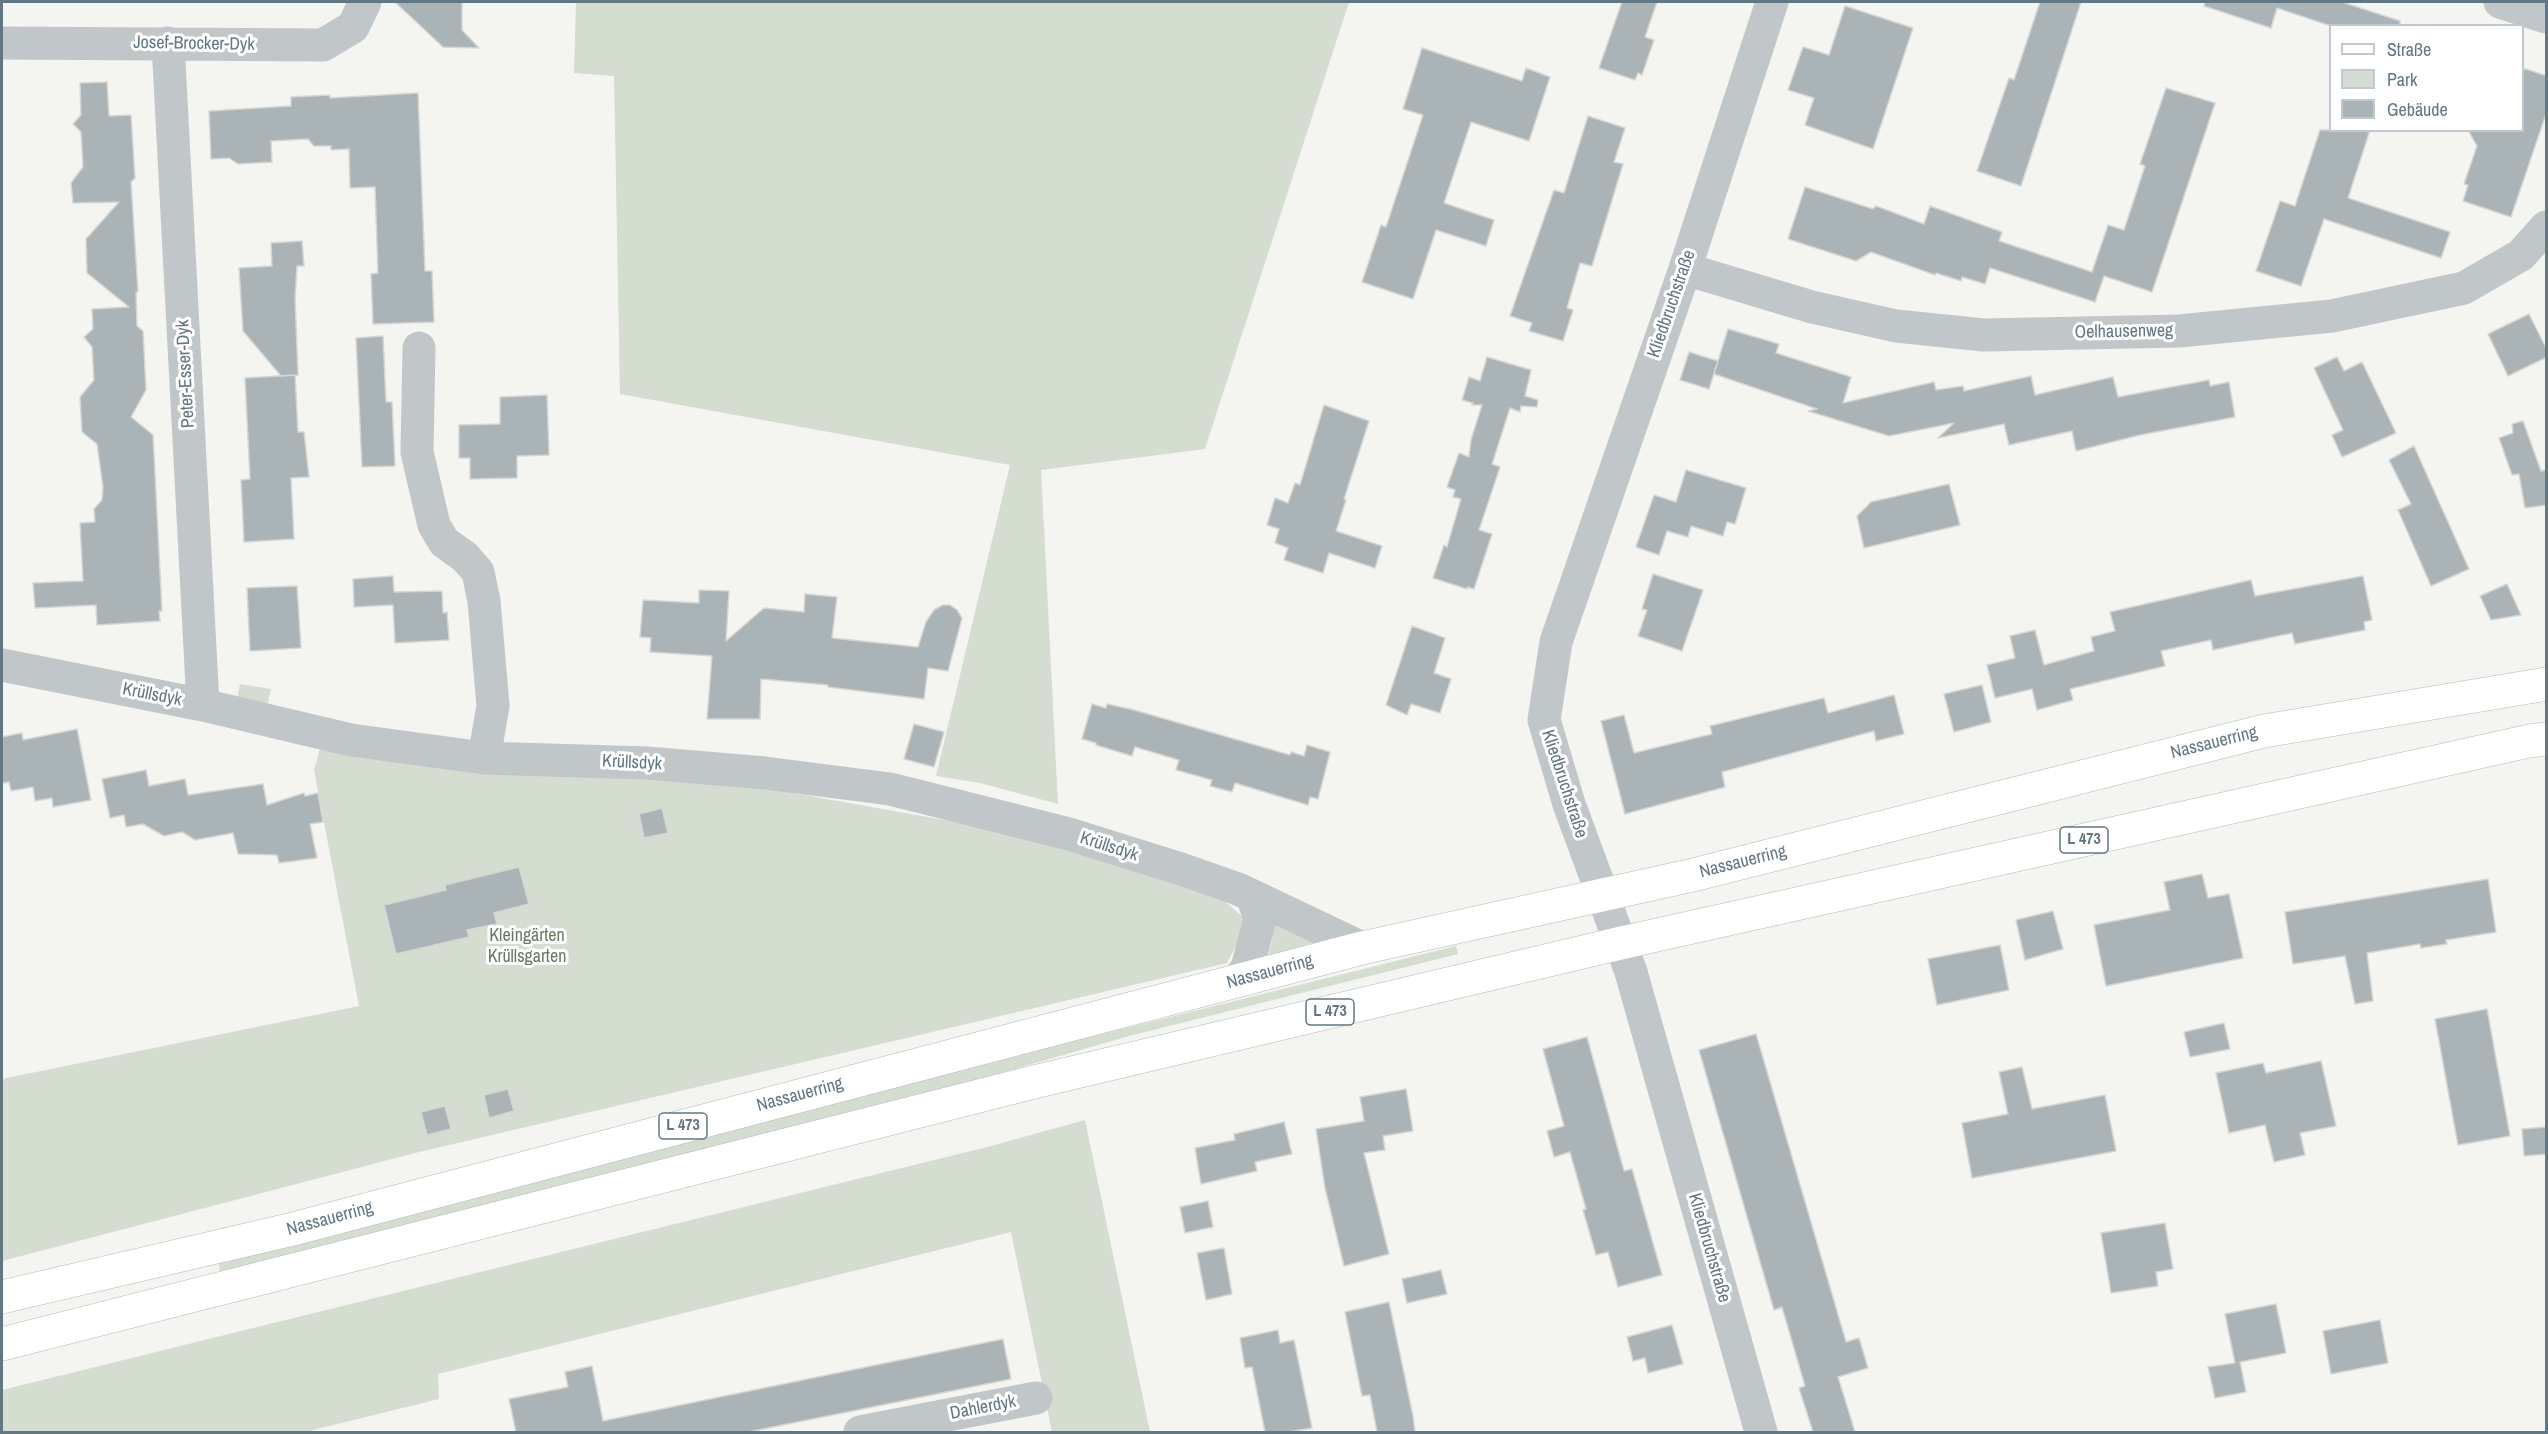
<!DOCTYPE html>
<html>
<head>
<meta charset="utf-8">
<style>
	body { margin:0 }
	#map { position:relative; width:2548px; height:1434px; overflow:hidden; background:#f4f4f0; font-family:"Archivo Narrow",sans-serif }
	canvas { display:block }
	.frame { position:absolute; inset:0; border:3px solid #617783; pointer-events:none }
	.legend { position:absolute; left:2329px; top:24px; width:195px; height:108px; box-sizing:border-box; background:#fff; border:2px solid #c0c9cd; margin:0; padding:8px 10px; list-style:none; font-size:18px; color:#617783 }
	.legend li { display:flex; align-items:center; gap:12px; height:30px }
	.legend b { width:30px; border:2px solid #c0c9cd }
</style>
</head>
<body>
<div id="map">
<canvas width="2548" height="1434"></canvas>
<div class="frame"></div>
<ul class="legend">
<li><b style="height:8px;background:#fff"></b>Straße</li>
<li><b style="height:16px;background:#d5dcd0"></b>Park</li>
<li><b style="height:16px;background:#aab4b7"></b>Gebäude</li>
</ul>
</div>
<script>
const ctx = document.querySelector('canvas').getContext('2d');
ctx.lineJoin = 'round';
function fill(path, color) {
  ctx.fillStyle = color;
  ctx.fill(path, 'evenodd');
}
function strokePath(path, color, width, dash) {
  ctx.strokeStyle = color;
  ctx.lineWidth = width;
  ctx.lineCap = dash ? 'butt' : 'round';
  ctx.setLineDash(dash || []);
  ctx.stroke(path);
}
function label(font, color, halo, rows, align = 'center') {
  ctx.font = font + ' "Archivo Narrow",sans-serif';
  ctx.lineWidth = 6;
  ctx.setLineDash([]);
  ctx.textBaseline = 'middle';
  ctx.strokeStyle = halo;
  ctx.fillStyle = color;
  for (const [text, x, y, turn = 0] of rows) {
    ctx.save();
    ctx.translate(x, y);
    ctx.rotate((+turn || 0) * Math.PI / 180);
    ctx.textAlign = isNaN(turn) ? turn : align;
    if (halo) ctx.strokeText(text, 0, 0);
    ctx.fillText(text, 0, 0);
    ctx.restore();
  }
}
const green = new Path2D(`
	M 576,2 L 1349,2 L 1205,449 L 1041,470 L 1058,804 L 980,783 L 936,776 L 1010,465 L 620,394 L 614,76 L 574,73 Z
	M 240,684 L 271,689 L 266,711 L 236,705 Z
	M 320,748 L 765,788 L 1040,837 L 1217,894 L 1248,922 L 1227,963 L 415,1153 L 2,1261 L 2,1079 L 359,1006 L 314,770 Z
	M 1271,915 L 1326,939 L 1268,956 L 1273,936 Z
	M 1456,946 L 1458,954 L 1129,1036 L 793,1133 L 221,1278 L 217,1254 Z
	M 1085,1120 L 1150,1432 L 1052,1432 L 1011,1232 L 438,1374 L 439,1399 L 305,1432 L 2,1432 L 2,1390 L 991,1146 Z`);
const building = new Path2D(`
	M 395,2 L 462,2 L 462,30 L 479,48 L 443,47 Z
	M 1622,2 L 1657,2 L 1645,37 L 1654,40 L 1642,75 L 1638,73 L 1635,80 L 1599,68 Z
	M 2040,2 L 2081,2 L 2021,186 L 1977,171 L 2009,78 L 2014,80 Z
	M 2205,2 L 2342,2 L 2400,21 L 2400,26 L 2331,26 L 2277,8 L 2271,28 L 2204,6 Z
	M 1845,6 L 1913,28 L 1873,149 L 1805,125 L 1814,98 L 1788,90 L 1803,47 L 1829,55 Z
	M 1422,48 L 1522,81 L 1526,68 L 1550,77 L 1529,141 L 1471,122 L 1444,203 L 1494,220 L 1486,246 L 1436,230 L 1413,299 L 1362,282 L 1381,225 L 1386,227 L 1423,115 L 1403,109 Z
	M 2523,68 L 2547,76 L 2547,111 L 2511,217 L 2463,201 L 2468,185 L 2464,184 L 2477,146 L 2468,130 L 2523,130 Z
	M 107,82 L 109,116 L 131,115 L 135,178 L 131,182 L 138,292 L 136,292 L 137,326 L 143,331 L 146,390 L 131,417 L 153,435 L 162,611 L 159,611 L 160,621 L 97,625 L 96,605 L 35,608 L 33,583 L 83,581 L 80,523 L 95,522 L 94,509 L 102,500 L 103,487 L 97,444 L 82,432 L 80,397 L 94,380 L 92,347 L 84,337 L 93,329 L 92,309 L 129,307 L 87,273 L 86,239 L 119,202 L 73,203 L 71,183 L 83,167 L 81,132 L 73,124 L 81,115 L 80,83 Z
	M 2166,88 L 2215,103 L 2152,292 L 2104,276 L 2095,302 L 1990,268 L 1985,284 L 1962,277 L 1961,281 L 1936,273 L 1935,275 L 1871,252 L 1856,261 L 1788,239 L 1805,187 L 1873,209 L 1876,206 L 1924,224 L 1930,206 L 2002,232 L 1999,241 L 2092,272 L 2108,225 L 2124,230 L 2145,166 L 2140,164 Z
	M 418,93 L 425,271 L 432,271 L 434,322 L 373,324 L 371,274 L 378,273 L 375,187 L 350,188 L 349,149 L 331,150 L 331,146 L 314,146 L 308,139 L 271,141 L 272,162 L 238,164 L 229,158 L 211,159 L 209,111 L 291,106 L 291,97 L 330,95 L 330,98 Z
	M 1588,116 L 1625,128 L 1614,162 L 1623,164 L 1592,266 L 1580,263 L 1567,308 L 1573,310 L 1563,341 L 1529,331 L 1532,323 L 1510,316 L 1554,190 L 1564,193 Z
	M 2320,130 L 2370,130 L 2348,198 L 2450,232 L 2441,258 L 2324,219 L 2301,286 L 2256,271 L 2280,201 L 2295,206 Z
	M 302,241 L 304,266 L 297,266 L 295,298 L 298,375 L 281,376 L 243,331 L 239,268 L 272,266 L 271,243 Z
	M 2529,314 L 2547,350 L 2547,357 L 2508,376 L 2488,334 Z
	M 1728,329 L 1779,344 L 1776,353 L 1851,377 L 1843,403 L 1934,382 L 1936,390 L 1963,386 L 1964,391 L 2031,376 L 2035,395 L 2113,377 L 2118,397 L 2209,380 L 2210,386 L 2229,382 L 2235,417 L 2140,435 L 2076,451 L 2072,431 L 2009,445 L 2004,424 L 1938,438 L 1954,423 L 1889,436 L 1808,411 L 1817,409 L 1714,374 Z
	M 383,336 L 386,402 L 392,402 L 395,466 L 362,467 L 356,338 Z
	M 1689,352 L 1718,361 L 1709,389 L 1680,380 Z
	M 1487,357 L 1531,370 L 1525,396 L 1538,400 L 1537,407 L 1521,406 L 1520,412 L 1510,408 L 1492,464 L 1500,467 L 1479,530 L 1492,534 L 1474,589 L 1467,587 L 1467,589 L 1433,578 L 1444,545 L 1447,547 L 1461,499 L 1453,497 L 1455,490 L 1447,487 L 1459,453 L 1469,457 L 1471,440 L 1482,405 L 1472,405 L 1473,403 L 1462,400 L 1469,377 L 1480,381 Z
	M 2337,357 L 2344,371 L 2362,362 L 2396,433 L 2342,457 L 2332,435 L 2343,430 L 2314,368 Z
	M 295,375 L 298,432 L 304,432 L 309,477 L 291,478 L 294,539 L 244,542 L 241,480 L 250,479 L 245,378 Z
	M 547,395 L 549,455 L 517,456 L 517,478 L 470,479 L 470,458 L 459,458 L 459,425 L 500,424 L 500,397 Z
	M 1324,405 L 1369,421 L 1344,499 L 1346,500 L 1336,531 L 1382,546 L 1375,568 L 1329,553 L 1323,573 L 1284,560 L 1288,548 L 1275,543 L 1279,529 L 1267,525 L 1275,498 L 1288,503 L 1295,483 L 1300,485 Z
	M 2523,421 L 2541,471 L 2547,470 L 2547,505 L 2525,508 L 2519,474 L 2512,475 L 2499,438 L 2513,433 L 2512,424 Z
	M 2414,446 L 2469,569 L 2431,586 L 2398,510 L 2411,504 L 2389,460 Z
	M 1686,470 L 1746,488 L 1735,524 L 1727,522 L 1723,536 L 1691,526 L 1688,537 L 1667,531 L 1659,555 L 1636,547 L 1654,495 L 1676,502 Z
	M 1949,484 L 1960,525 L 1864,548 L 1857,516 L 1871,502 Z
	M 1653,574 L 1703,590 L 1682,651 L 1638,636 L 1647,610 L 1642,609 Z
	M 393,576 L 394,592 L 442,591 L 443,613 L 447,612 L 449,640 L 395,643 L 393,605 L 354,607 L 353,579 Z
	M 2363,576 L 2372,620 L 2364,622 L 2365,630 L 2295,644 L 2292,633 L 2213,650 L 2211,640 L 2161,651 L 2165,666 L 2070,689 L 2073,700 L 2037,710 L 2032,689 L 1995,698 L 1987,665 L 2015,658 L 2010,636 L 2035,630 L 2044,665 L 2094,651 L 2091,637 L 2115,631 L 2110,612 L 2251,580 L 2255,596 Z
	M 2507,584 L 2521,615 L 2491,620 L 2480,596 Z
	M 297,586 L 301,648 L 250,651 L 247,588 Z
	M 699,590 L 729,591 L 726,641 L 764,608 L 804,612 L 805,594 L 837,597 L 832,638 L 918,647 L 926,622 L 934,610 L 943,605 L 950,605 L 957,610 L 962,618 L 948,671 L 928,668 L 924,699 L 828,687 L 828,685 L 761,679 L 760,719 L 707,719 L 712,656 L 650,652 L 651,638 L 640,637 L 643,600 L 699,603 Z
	M 1412,626 L 1445,638 L 1434,673 L 1451,679 L 1440,713 L 1411,704 L 1407,715 L 1386,705 Z
	M 1982,685 L 1991,722 L 1954,732 L 1944,694 Z
	M 1894,695 L 1904,734 L 1876,741 L 1874,731 L 1722,772 L 1725,787 L 1625,814 L 1601,721 L 1624,715 L 1634,753 L 1712,734 L 1710,726 L 1824,698 L 1828,713 Z
	M 1092,704 L 1106,708 L 1107,704 L 1134,710 L 1290,755 L 1291,752 L 1304,756 L 1307,745 L 1330,752 L 1318,799 L 1310,797 L 1308,805 L 1235,783 L 1232,792 L 1210,786 L 1212,780 L 1176,770 L 1179,760 L 1135,747 L 1132,756 L 1096,745 L 1096,743 L 1082,739 Z
	M 914,724 L 944,732 L 934,767 L 904,759 Z
	M 77,729 L 91,800 L 53,807 L 52,798 L 35,801 L 33,787 L 11,791 L 9,782 L 2,783 L 2,737 L 22,733 L 23,740 Z
	M 146,770 L 149,786 L 185,779 L 188,795 L 263,784 L 267,805 L 304,793 L 305,796 L 318,793 L 323,822 L 310,824 L 317,858 L 279,863 L 277,855 L 238,854 L 233,833 L 195,840 L 182,832 L 164,836 L 143,824 L 126,827 L 124,815 L 110,818 L 102,779 Z
	M 662,808 L 668,833 L 644,838 L 639,814 Z
	M 519,867 L 529,904 L 494,913 L 497,924 L 467,930 L 469,937 L 396,954 L 384,905 L 446,890 L 445,885 Z
	M 2202,874 L 2208,898 L 2229,894 L 2243,958 L 2106,986 L 2094,925 L 2170,910 L 2164,882 Z
	M 2488,879 L 2496,932 L 2446,940 L 2447,944 L 2421,948 L 2420,944 L 2367,953 L 2373,1001 L 2355,1004 L 2345,956 L 2293,964 L 2285,912 Z
	M 2053,911 L 2063,949 L 2025,960 L 2016,920 Z
	M 2000,945 L 2009,990 L 1937,1005 L 1928,959 Z
	M 2487,1009 L 2510,1136 L 2458,1145 L 2435,1019 Z
	M 2224,1023 L 2230,1049 L 2190,1057 L 2184,1032 Z
	M 1756,1034 L 1846,1342 L 1859,1338 L 1868,1368 L 1838,1377 L 1855,1432 L 1813,1432 L 1799,1388 L 1805,1386 L 1782,1307 L 1774,1310 L 1699,1050 Z
	M 1587,1037 L 1624,1171 L 1632,1169 L 1662,1275 L 1618,1287 L 1608,1252 L 1596,1255 L 1583,1210 L 1586,1209 L 1570,1152 L 1554,1157 L 1547,1131 L 1564,1126 L 1543,1049 Z
	M 2321,1061 L 2336,1126 L 2300,1133 L 2305,1155 L 2274,1162 L 2265,1125 L 2229,1133 L 2216,1073 L 2263,1063 L 2266,1073 Z
	M 2022,1067 L 2032,1109 L 2105,1095 L 2116,1151 L 1972,1178 L 1962,1123 L 2008,1114 L 1999,1072 Z
	M 508,1089 L 514,1111 L 489,1118 L 484,1095 Z
	M 1406,1089 L 1413,1131 L 1383,1136 L 1385,1150 L 1364,1153 L 1389,1254 L 1344,1266 L 1325,1188 L 1316,1129 L 1364,1121 L 1360,1097 Z
	M 445,1106 L 451,1129 L 427,1135 L 421,1112 Z
	M 1284,1122 L 1292,1154 L 1255,1162 L 1257,1171 L 1201,1184 L 1195,1148 L 1235,1140 L 1234,1134 Z
	M 2547,1127 L 2547,1154 L 2524,1156 L 2522,1129 Z
	M 1208,1201 L 1213,1227 L 1185,1233 L 1180,1207 Z
	M 2165,1223 L 2173,1269 L 2156,1272 L 2158,1286 L 2111,1293 L 2101,1233 Z
	M 1224,1248 L 1232,1294 L 1206,1300 L 1197,1253 Z
	M 1441,1270 L 1447,1294 L 1407,1303 L 1402,1279 Z
	M 1389,1302 L 1413,1416 L 1415,1432 L 1377,1432 L 1370,1395 L 1362,1396 L 1345,1312 Z
	M 2276,1304 L 2286,1353 L 2240,1362 L 2246,1392 L 2215,1398 L 2208,1367 L 2235,1363 L 2225,1314 Z
	M 2380,1320 L 2388,1363 L 2331,1374 L 2323,1331 Z
	M 1672,1325 L 1683,1364 L 1648,1373 L 1645,1358 L 1633,1361 L 1627,1337 Z
	M 1278,1330 L 1280,1343 L 1294,1340 L 1312,1428 L 1287,1432 L 1265,1432 L 1252,1367 L 1245,1368 L 1240,1338 Z
	M 1003,1339 L 1011,1379 L 748,1432 L 516,1432 L 509,1399 L 568,1387 L 565,1372 L 592,1366 L 603,1421 Z`);
const minor = new Path2D(`
	M 2500,2 L 2546,17
	M 2,43 L 323,45 L 353,27 L 365,2
	M 168,43 L 203,705
	M 1685,269 L 1812,307 L 1896,326 L 1984,335 L 2179,331 L 2332,316 L 2464,288 L 2521,255 L 2546,227
	M 419,348 L 417,452 L 434,525 L 444,542 L 465,557 L 478,572 L 484,601 L 493,706 L 484,758
	M 2,665 L 203,705 L 351,740 L 484,758 L 647,763 L 765,773 L 890,789 L 1069,834 L 1181,869 L 1238,889 L 1362,948
	M 1238,980 L 1247,968 L 1260,919 L 1253,898
	M 860,1432 L 1036,1398
	M 1761,1432 L 1631,972 L 1569,804 L 1544,720 L 1556,642 L 1685,269 L 1772,2`);
const major = new Path2D(`
	M 2,1297 L 293,1229 L 1362,948 L 1693,875 L 2264,731 L 2546,684
	M 2,1344 L 1038,1081 L 1621,943 L 2529,741 L 2546,739`);
const shields = [
	[2084,840,48],
	[1330,1012,48],
	[683,1126,48]
];
const shieldNames = [
	["L 473",2084,840],
	["L 473",1330,1012],
	["L 473",683,1126]
];
const streetNames = [
	["Josef-Brocker-Dyk",194,44,1],
	["Kliedbruchstraße",1672,304,-71],
	["Oelhausenweg",2124,332,-1],
	["Peter-Esser-Dyk",186,374,-93],
	["Krüllsdyk",152,695,11],
	["Nassauerring",2214,743,-14],
	["Krüllsdyk",632,763,3],
	["Kliedbruchstraße",1564,784,72],
	["Krüllsdyk",1109,847,18],
	["Nassauerring",1743,862,-14],
	["Nassauerring",1270,972,-15],
	["Nassauerring",800,1095,-15],
	["Nassauerring",330,1219,-15],
	["Kliedbruchstraße",1709,1248,74],
	["Dahlerdyk",983,1408,-11]
];
const parkNames = [
	["Kleingärten",527,936],
	["Krüllsgarten",527,957]
];
fill(green, '#d5dcd0');
fill(building, '#aab4b7');
strokePath(building, '#d5d5d3', 1.5);
strokePath(major, '#b4b9bc', 34);
strokePath(minor, '#c1c6c8', 33);
strokePath(major, '#fff', 33);
for (const [x, y, w] of shields) {
  const box = new Path2D();
  box.roundRect(x - w / 2, y - 13, w, 26, 4.5);
  ctx.fillStyle = '#fff';
  ctx.fill(box);
  strokePath(box, '#617783', 1.5);
}
label('bold 16px', '#617783', null, shieldNames);
label('18px', '#617783', '#fff', streetNames);
label('18px', '#677a60', '#fff', parkNames);
</script>
</body>
</html>
